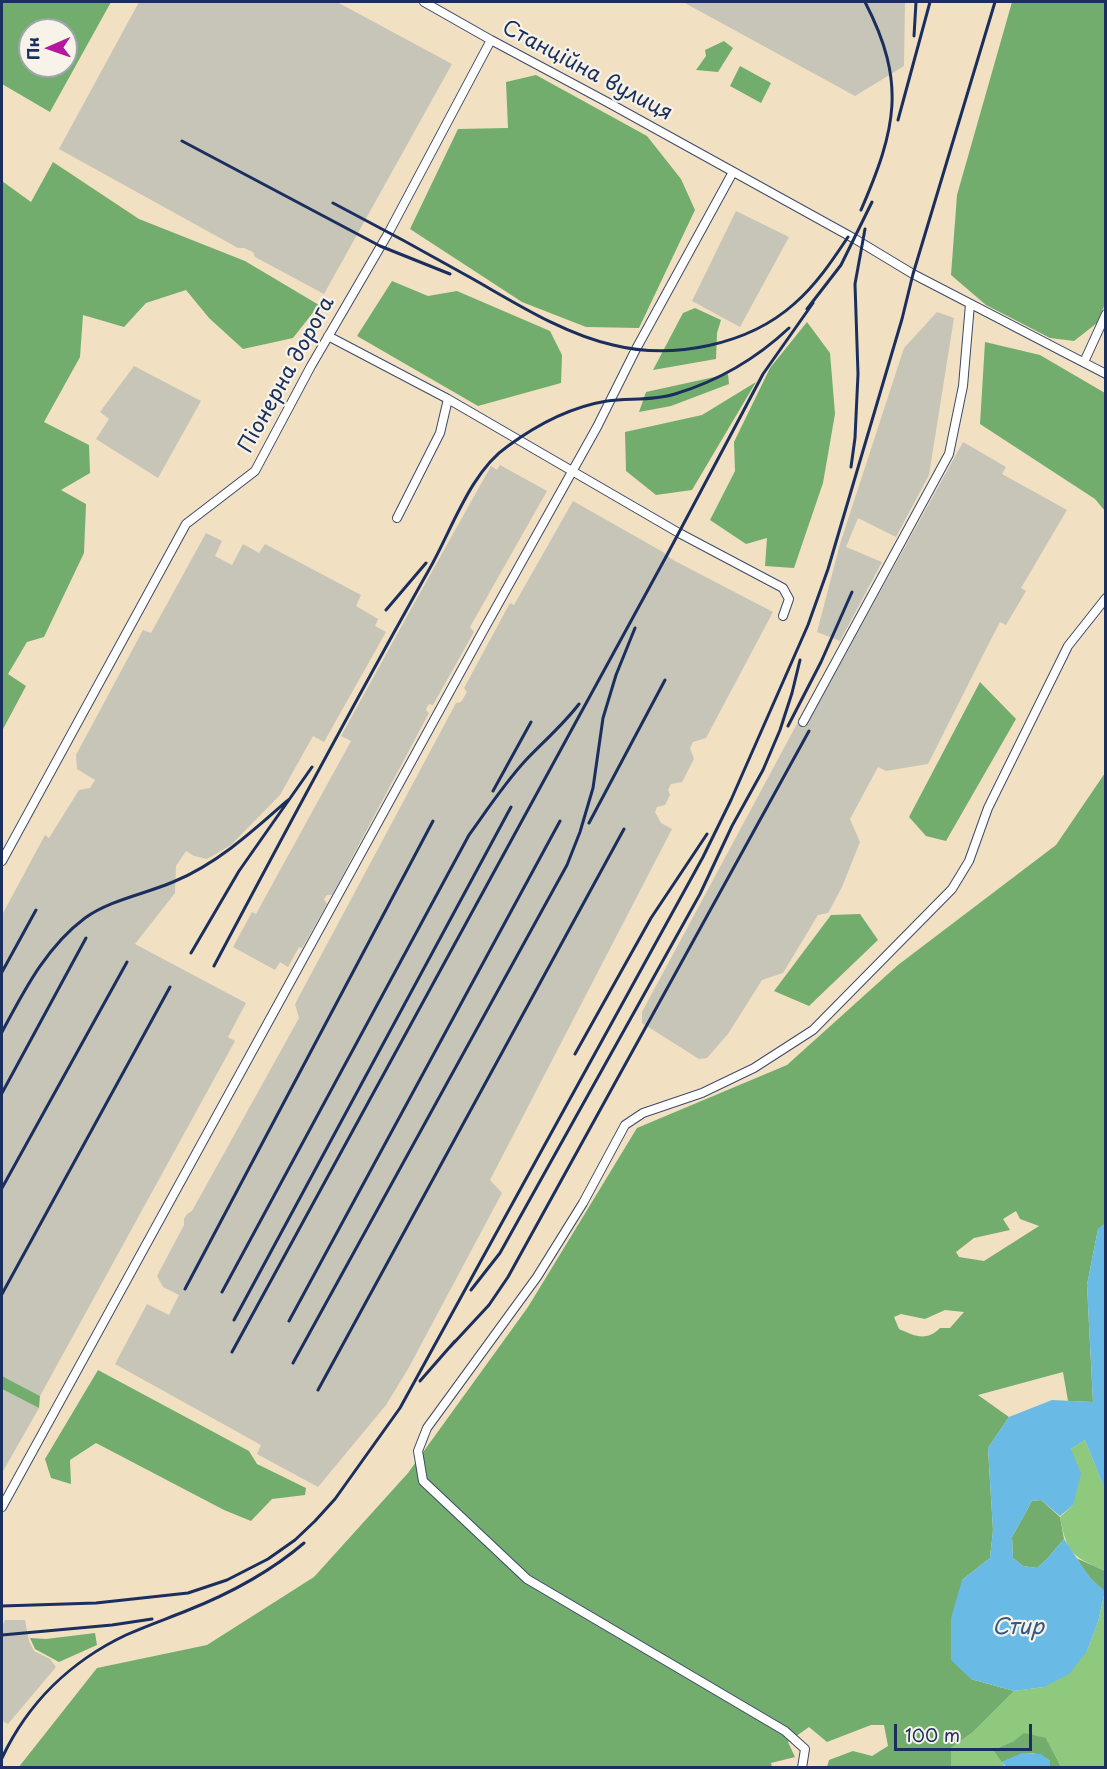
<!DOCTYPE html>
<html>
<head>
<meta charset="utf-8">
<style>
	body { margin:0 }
	#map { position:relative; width:1107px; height:1769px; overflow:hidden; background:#f2e0c3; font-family:"Playpen Sans",sans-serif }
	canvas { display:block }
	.frame { position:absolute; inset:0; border:3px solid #1b2f5e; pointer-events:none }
	.north { position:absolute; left:18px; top:18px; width:60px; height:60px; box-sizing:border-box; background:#f7f3e8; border:2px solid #9fa5b1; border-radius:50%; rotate:268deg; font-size:16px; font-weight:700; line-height:24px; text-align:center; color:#1b2f5e }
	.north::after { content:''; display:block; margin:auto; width:21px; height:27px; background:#b5179e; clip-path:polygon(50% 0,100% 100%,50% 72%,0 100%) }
	.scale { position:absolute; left:894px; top:1724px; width:138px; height:27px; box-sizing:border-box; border:3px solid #1b2f5e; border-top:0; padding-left:8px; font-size:18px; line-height:21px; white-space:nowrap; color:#1b2f5e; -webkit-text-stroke:4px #f7f3e8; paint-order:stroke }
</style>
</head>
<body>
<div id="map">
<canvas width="1107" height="1769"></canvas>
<div class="frame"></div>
<div class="north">Пн</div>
<div class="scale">100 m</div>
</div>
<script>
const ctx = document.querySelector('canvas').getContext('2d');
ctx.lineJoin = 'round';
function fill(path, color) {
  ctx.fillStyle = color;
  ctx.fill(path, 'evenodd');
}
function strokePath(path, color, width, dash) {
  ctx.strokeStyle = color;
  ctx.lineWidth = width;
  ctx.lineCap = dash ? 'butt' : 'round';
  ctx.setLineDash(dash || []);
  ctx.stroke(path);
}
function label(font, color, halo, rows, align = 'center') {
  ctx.font = font + ' "Playpen Sans",sans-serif';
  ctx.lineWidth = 4.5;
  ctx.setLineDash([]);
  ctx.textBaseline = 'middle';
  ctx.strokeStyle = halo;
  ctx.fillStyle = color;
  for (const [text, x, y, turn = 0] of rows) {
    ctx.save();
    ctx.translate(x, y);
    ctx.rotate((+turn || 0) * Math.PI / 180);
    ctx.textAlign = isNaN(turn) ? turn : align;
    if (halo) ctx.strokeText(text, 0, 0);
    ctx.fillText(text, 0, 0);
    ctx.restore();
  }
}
const industrial = new Path2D(`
	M 139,2 L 337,2 L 452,64 L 324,294 L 255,257 L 253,252 L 244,248 L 238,248 L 59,149 Z
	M 683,2 L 905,2 L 904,66 L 855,96 Z
	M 736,211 L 789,237 L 740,327 L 692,301 Z
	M 937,312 L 954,318 L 929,475 L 896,537 L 858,518 L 846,547 L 882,562 L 840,641 L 817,632 L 840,544 L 904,348 Z
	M 134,366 L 201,401 L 158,478 L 96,439 L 109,419 L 100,412 Z
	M 963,442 L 1006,467 L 1002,474 L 1067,510 L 1021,588 L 1026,591 L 1006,625 L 1000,622 L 985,651 L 928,764 L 886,771 L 878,767 L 850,819 L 860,842 L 842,887 L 828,913 L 818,915 L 783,973 L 762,980 L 728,1034 L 707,1058 L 699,1059 L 642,1023 L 642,1012 L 799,720 L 807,724 Z
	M 500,465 L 547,491 L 470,627 L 474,632 L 433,705 L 429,704 L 427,707 L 426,710 L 429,713 L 332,895 L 327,895 L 324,899 L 327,904 L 302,948 L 299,947 L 288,967 L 280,962 L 275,970 L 233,947 L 252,912 L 256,914 L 351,741 L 341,736 L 411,609 L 491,466 L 497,470 Z
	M 573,501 L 663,552 L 673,560 L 773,612 L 706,738 L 693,742 L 690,748 L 694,759 L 682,782 L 671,784 L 668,790 L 670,795 L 665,805 L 657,807 L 655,812 L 661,823 L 672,829 L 490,1180 L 502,1193 L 408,1369 L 386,1405 L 318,1487 L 257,1454 L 261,1445 L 115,1364 L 147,1304 L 169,1315 L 179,1295 L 163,1287 L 157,1276 L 184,1225 L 184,1219 L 187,1214 L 192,1211 L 299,1018 L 295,1004 L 456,703 L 461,702 L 467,692 L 464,688 L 510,603 L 514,605 Z
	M 206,533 L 222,541 L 215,556 L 232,565 L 243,544 L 259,553 L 265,544 L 361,595 L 356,606 L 378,619 L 375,626 L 386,632 L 324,742 L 313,736 L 280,795 L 231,845 L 207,859 L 194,856 L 186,851 L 176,866 L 175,893 L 135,944 L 246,1003 L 228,1037 L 235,1041 L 40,1396 L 2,1376 L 2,915 L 45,835 L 49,838 L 79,790 L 90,788 L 95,780 L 77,769 L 76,755 L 143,630 L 151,633 Z
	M 2,1389 L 39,1408 L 2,1473 Z
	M 5,1620 L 25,1620 L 29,1641 L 34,1651 L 50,1659 L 56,1667 L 8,1724 L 2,1721 L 2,1627 Z`);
const green = new Path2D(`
	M 1085,1440 L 1105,1490 L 1105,1571 C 1072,1556 1067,1554 1060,1517 L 1073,1505 L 1071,1449 Z
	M 1105,1591 L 1105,1767 L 1061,1767 L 1046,1738 L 1014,1741 L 993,1750 L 1005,1767 L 951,1767 L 951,1748 L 973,1732 L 1014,1691 L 1044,1687 L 1087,1651 L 1098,1622 Z`);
const forest = new Path2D(`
	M 2,2 L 111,2 L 50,112 L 2,84 ZM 30,30 L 66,30 L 66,66 L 30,66 Z
	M 1012,2 L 1105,2 L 1105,304 L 1097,323 L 1074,341 L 1050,338 L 986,305 L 951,275 L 957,195 Z
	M 724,41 L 733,48 L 718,72 L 696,70 L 706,56 L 705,50 Z
	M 740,66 L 771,83 L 761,103 L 730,86 Z
	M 536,75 L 647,136 L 681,179 L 695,210 L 639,328 L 586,327 L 522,302 L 410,229 L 458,129 L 508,128 L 506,82 Z
	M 53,162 L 139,219 L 245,261 L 319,305 L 293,338 L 243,349 L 209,318 L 186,290 L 146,303 L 124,327 L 83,315 L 80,357 L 44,422 L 89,445 L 90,473 L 61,490 L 86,504 L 84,553 L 44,637 L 27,642 L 8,674 L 26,686 L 2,731 L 2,181 L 31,202 Z
	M 392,281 L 428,296 L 457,291 L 550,331 L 562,355 L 561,383 L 478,406 L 357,336 Z
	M 695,308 L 721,320 L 717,333 L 716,359 L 653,370 L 683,313 Z
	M 807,322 L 830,353 L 835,414 L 823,483 L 794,568 L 765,566 L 767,538 L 746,544 L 710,520 L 735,471 L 734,442 L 770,368 Z
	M 985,342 L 1040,355 L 1105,393 L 1105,511 L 1095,499 L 980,424 Z
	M 728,374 L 729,384 L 671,406 L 639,412 L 646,392 Z
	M 756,382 L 692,490 L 656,495 L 626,471 L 625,432 L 702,415 Z
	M 980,682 L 1016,719 L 946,841 L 926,836 L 909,817 Z
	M 1105,773 L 1106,1223 L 1098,1229 L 1087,1285 L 1093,1402 L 1068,1401 L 1063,1372 L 978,1395 L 1009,1417 L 988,1448 L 993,1530 L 990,1558 L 962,1580 L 971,1679 L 1014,1691 L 973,1732 L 951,1748 L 951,1767 L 827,1767 L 829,1760 L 853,1751 L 872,1756 L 888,1746 L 884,1725 L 871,1725 L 827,1742 L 809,1727 L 788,1742 L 795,1757 L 771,1763 L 772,1767 L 18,1768 L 97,1668 L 207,1645 L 314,1577 L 408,1473 L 528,1307 L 637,1128 L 787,1065 L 898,965 L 1056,845 ZM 1016,1211 L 1020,1219 L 1039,1226 L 984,1261 L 959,1257 L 956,1252 L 974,1238 L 1010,1230 L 1003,1219 ZM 945,1310 L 964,1312 L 950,1328 L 940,1328 C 926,1342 915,1336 899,1329 L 894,1317 L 901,1314 L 925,1319 Z
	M 860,914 L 878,940 L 809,1006 L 774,991 L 831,915 Z
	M 98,1370 L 249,1451 L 257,1464 L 306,1488 L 305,1495 L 272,1499 L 251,1521 L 224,1510 L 96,1443 L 70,1460 L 71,1484 L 51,1478 L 45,1459 Z
	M 2,1376 L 40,1396 L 39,1408 L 2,1389 Z
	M 1041,1500 L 1060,1517 L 1064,1539 L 1046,1560 L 1037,1568 L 1023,1566 L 1013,1558 L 1012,1537 L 1032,1501 Z
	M 1076,1558 L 1105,1571 L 1105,1592 L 1090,1578 Z
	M 95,1633 L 97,1645 L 59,1662 L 35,1649 L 30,1638 L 46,1639 Z
	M 1024,1733 L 1046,1738 L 1061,1767 L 1050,1767 L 1050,1761 C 1033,1747 1020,1755 1002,1762 L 1005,1767 L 993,1750 L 1014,1741 Z`);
const water = new Path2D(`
	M 1105,1223 L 1105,1490 L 1085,1440 L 1071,1449 L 1081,1474 L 1073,1505 L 1060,1516 L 1041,1500 L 1032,1501 L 1012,1537 L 1013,1558 L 1023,1566 L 1037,1568 L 1046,1560 L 1064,1539 L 1090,1578 L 1105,1591 L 1098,1622 L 1087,1651 L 1069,1674 L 1044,1687 L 1014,1691 L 971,1679 L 951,1660 L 951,1618 L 962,1580 L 990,1558 L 993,1530 L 988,1448 L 1009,1417 L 1052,1400 L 1093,1402 L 1087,1285 L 1098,1229 Z
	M 1022,1753 L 1041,1754 L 1050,1761 L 1050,1767 L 1006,1767 L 1002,1762 Z`);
const minor = new Path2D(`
	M 424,2 L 491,40 L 607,102 L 855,239 L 913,274 L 1106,374
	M 328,336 L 448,399 L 679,533 L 783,588 L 789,599 L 783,616
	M 1084,362 L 1106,314
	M 397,518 L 440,433 L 448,399
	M 803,722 L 949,454 L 963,386 L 970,304
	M 2,861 L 186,524 L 255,471 L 311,366 L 389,232 L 491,40
	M 2,1507 L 483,631 L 597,427 L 636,349 L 733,172
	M 802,1768 L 805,1749 L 785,1731 L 527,1579 L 423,1481 L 418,1451 L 427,1428 L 537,1277 L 583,1203 L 625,1125 L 643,1113 L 702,1093 L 754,1068 L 813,1030 L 952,889 L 969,861 L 988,808 L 1068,646 L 1106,598`);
const rail = new Path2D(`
	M 914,36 L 916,2
	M 898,120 L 930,2
	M 182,141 L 380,246 L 450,274
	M 333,203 C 381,228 427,253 473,279 C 517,304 564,334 613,345 C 673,360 748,345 794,304 C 816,285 832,261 848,237
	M 861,210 C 896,129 907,83 865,2
	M 807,309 L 841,265 L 872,202
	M 851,467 L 855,438 L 858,374 L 855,284 L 865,229
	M 386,610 L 426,563
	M 788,726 L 821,662 L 852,592
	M 493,791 L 531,722
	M 589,823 L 665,680
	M 191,953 L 239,871 L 312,767
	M 214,966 C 285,832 356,699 430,568 C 452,529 471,471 508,446 C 538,424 570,407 607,401 C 629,398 653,401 675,394 C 718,381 756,359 789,328
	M 2,972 L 36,910
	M 2,1032 C 24,991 46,947 85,918 C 110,900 145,894 173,882 C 217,864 253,831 288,800
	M 575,1054 L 651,918 L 707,834
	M 2,1093 L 86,938
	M 2,1188 L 127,962
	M 185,1289 L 433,821
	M 471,1290 L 500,1253 L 700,894 L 732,826 L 763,770 L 780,730 L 792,693 L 800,660
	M 222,1292 L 469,835 C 487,810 504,784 525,761 C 543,742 563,725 579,704
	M 2,1294 L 170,987
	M 234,1320 L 511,807
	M 289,1321 L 560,821
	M 450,1347 L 489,1305 L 508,1277 L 809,731
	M 232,1352 L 667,555 L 763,374 L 813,303
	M 293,1363 L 567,865 L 580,832 L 593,788 L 603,718 L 616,675 L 635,628
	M 420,1381 L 455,1341
	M 318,1390 L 624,829
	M 2,1606 L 96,1603 L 188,1593 L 227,1580 L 268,1559 L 295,1540 L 315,1521 L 335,1499 L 400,1408 L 703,857 L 731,800 L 808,625 L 828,569 L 902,319 L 913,274 L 995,2
	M 2,1635 L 112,1625 L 152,1619
	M 2,1758 C 28,1703 71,1661 126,1635 C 146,1626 166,1619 186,1611 C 229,1594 269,1573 304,1543`);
const streetNames = [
	["Станційна вулиця",587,71,28],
	["Піонерна дорога",287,375,-61]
];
const waterNames = [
	["Стир",1018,1628]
];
fill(industrial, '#c6c5b8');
fill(green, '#8ec97e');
fill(forest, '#72ad6d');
fill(water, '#69bae4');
strokePath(minor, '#3b4a6d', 10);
strokePath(minor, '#fff', 8);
strokePath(rail, '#1b2f5e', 3);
label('21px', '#1b2f5e', '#f7f3e8', streetNames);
label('italic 22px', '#325986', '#f7f3e8', waterNames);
</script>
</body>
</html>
